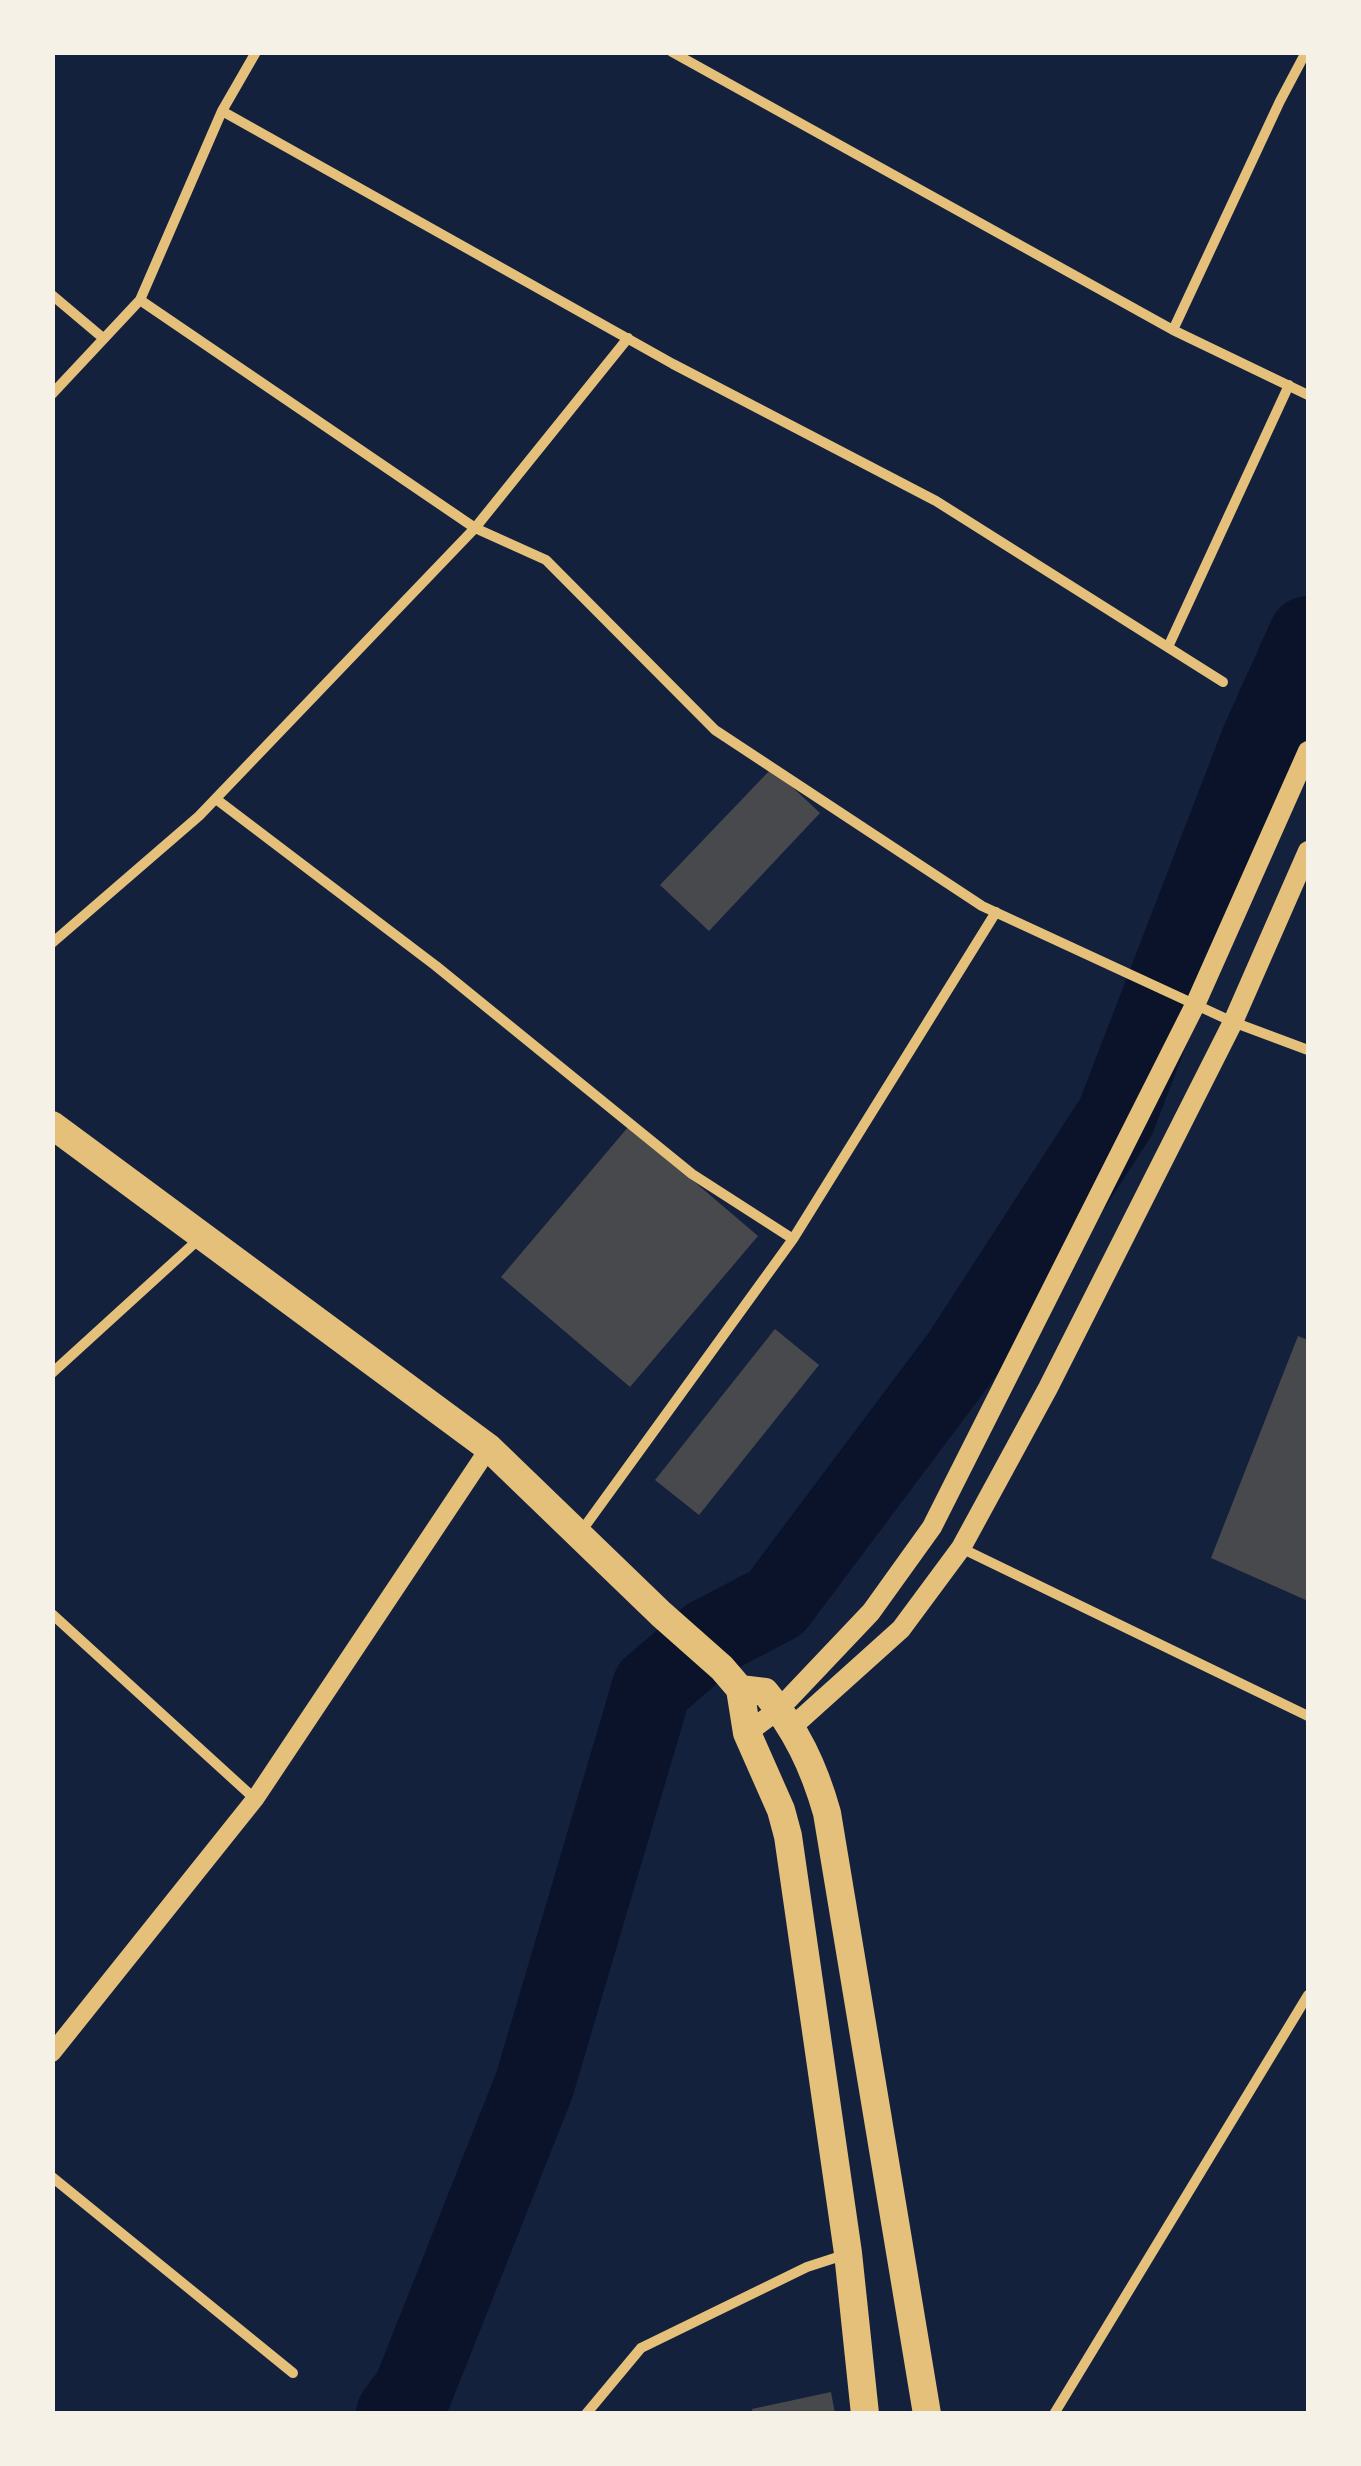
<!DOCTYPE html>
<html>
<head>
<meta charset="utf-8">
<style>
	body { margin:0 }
	#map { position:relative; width:1361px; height:2466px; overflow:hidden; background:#14213d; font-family:"Crimson Pro",serif }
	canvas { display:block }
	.frame { position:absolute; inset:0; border:55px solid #f6f1e7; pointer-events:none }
</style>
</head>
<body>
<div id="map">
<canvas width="1361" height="2466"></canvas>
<div class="frame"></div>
</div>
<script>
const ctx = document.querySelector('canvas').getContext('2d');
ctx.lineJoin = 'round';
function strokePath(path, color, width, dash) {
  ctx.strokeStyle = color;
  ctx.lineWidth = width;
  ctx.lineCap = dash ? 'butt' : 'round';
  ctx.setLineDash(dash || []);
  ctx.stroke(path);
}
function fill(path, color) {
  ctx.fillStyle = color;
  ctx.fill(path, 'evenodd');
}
const river = new Path2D(`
	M 396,2414 L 413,2391 L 534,2086 L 652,1687 L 709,1638 L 776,1603 L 962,1355 L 1116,1117 L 1260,743 L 1308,636`);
const building = new Path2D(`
	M 772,768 L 820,813 L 709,931 L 660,885 Z
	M 629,1126 L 758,1236 L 630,1387 L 501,1277 Z
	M 775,1329 L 819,1365 L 699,1515 L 655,1480 Z
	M 1298,1336 L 1308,1340 L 1308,1601 L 1211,1558 Z
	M 831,2392 L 835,2414 L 753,2414 L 752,2409 Z`);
const minor = new Path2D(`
	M 256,52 L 222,111 L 673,364 L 936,501 L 1223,682
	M 672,52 L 1173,330 L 1308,395
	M 222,111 L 140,300 L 475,528 L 628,338
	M 52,295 L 103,338
	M 1173,330 L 1280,101 L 1306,52
	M 52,394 L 140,300
	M 1168,647 L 1289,385
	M 216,799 L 436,966 L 692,1174 L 793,1239 L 996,912
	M 52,943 L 199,816 L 475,528 L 546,560 L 715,730 L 982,906 L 1233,1022 L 1308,1050
	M 52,1373 L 199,1239
	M 580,1533 L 793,1239
	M 961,1548 L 1308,1716
	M 52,1614 L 255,1799
	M 52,2177 L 293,2373
	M 586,2414 L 641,2348 L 807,2267 L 844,2255
	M 1054,2414 L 1308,1995`);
const tertiary = new Path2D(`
	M 52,2053 L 255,1799 L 489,1448`);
const secondary = new Path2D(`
	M 792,1727 L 901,1629 L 961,1548 L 1048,1388 L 1233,1022 L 1308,851
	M 747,1733 L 779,1709 L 871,1612 L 932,1527 L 1195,1005 L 1308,751`);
const trunk = new Path2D(`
	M 52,1125 L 489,1448 L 661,1614 L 722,1668 L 740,1689 L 747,1733 L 781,1810 L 788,1836 L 848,2253 L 865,2414
	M 740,1689 L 765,1692 C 796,1729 814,1767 827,1813 L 927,2414`);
strokePath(river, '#0b132b', 80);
fill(building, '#48494c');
strokePath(minor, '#e5c07b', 10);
strokePath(tertiary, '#e5c07b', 18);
strokePath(secondary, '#e5c07b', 20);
strokePath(trunk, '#e5c07b', 28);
</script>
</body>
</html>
